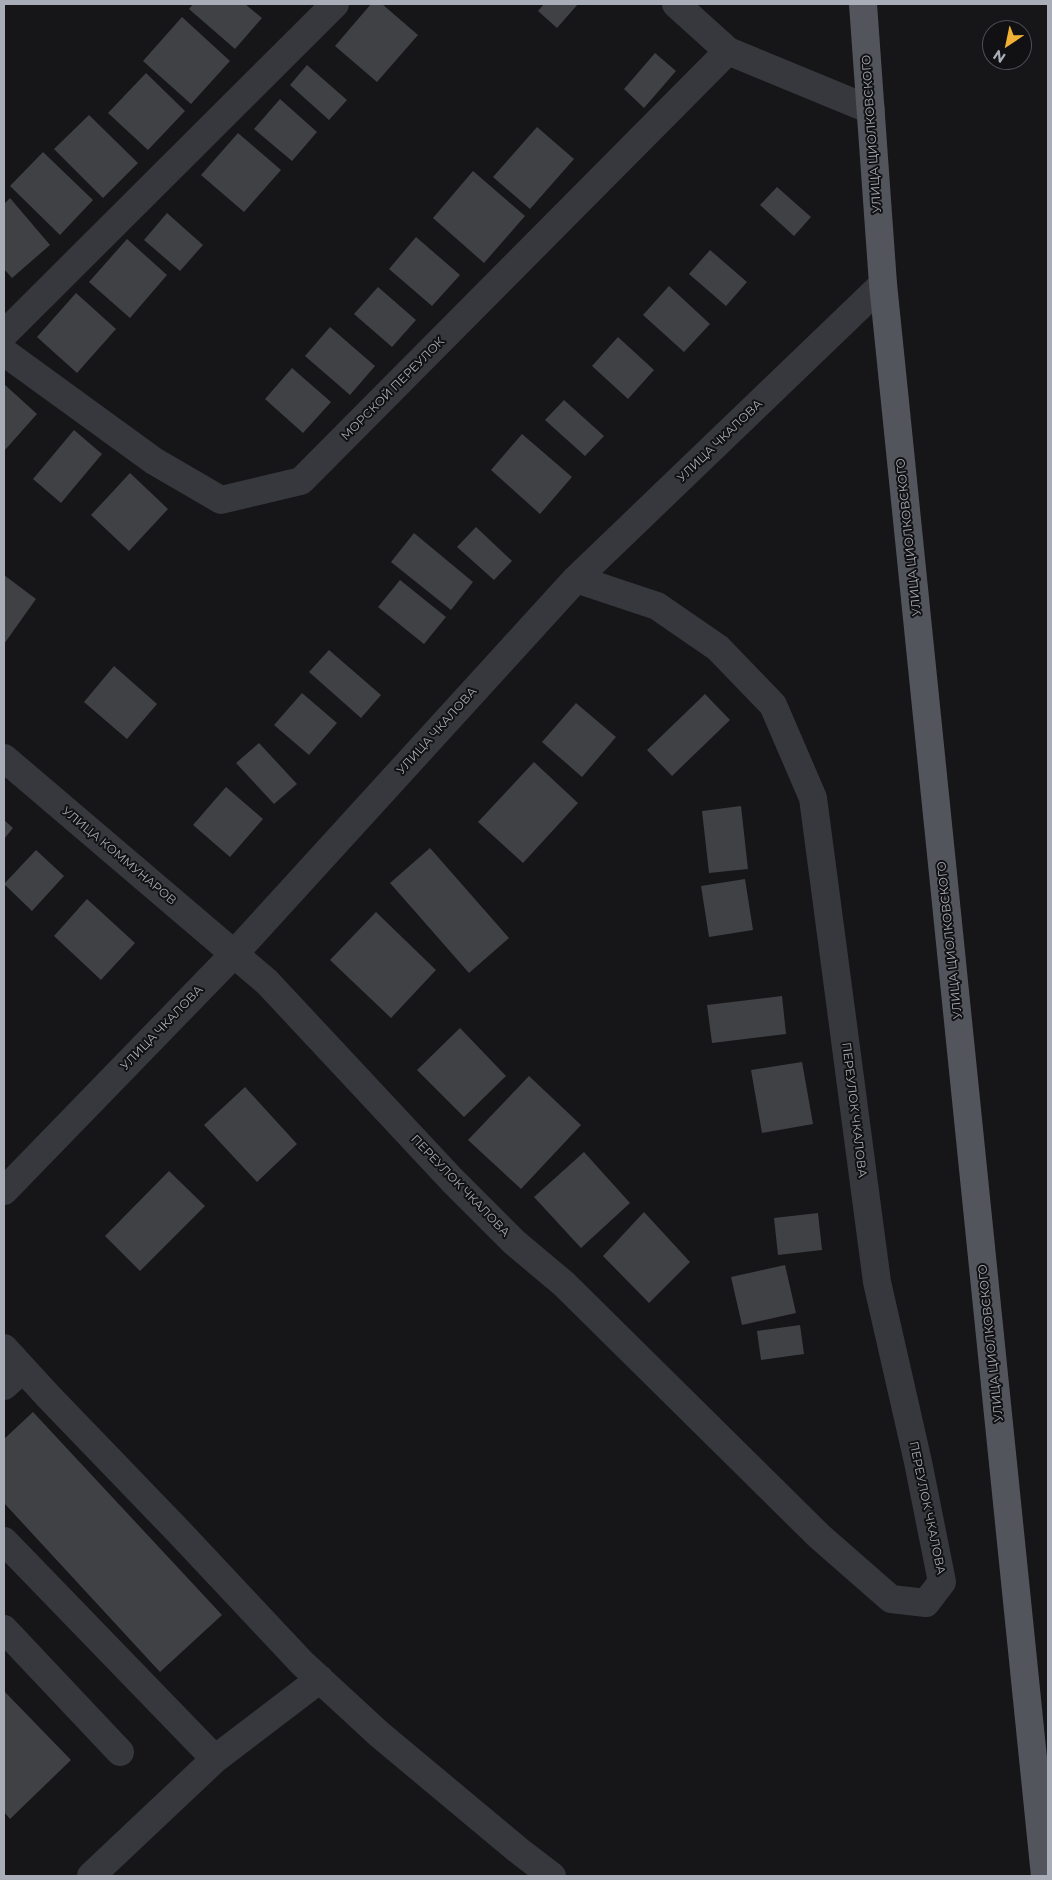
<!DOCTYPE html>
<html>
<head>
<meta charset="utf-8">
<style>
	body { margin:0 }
	#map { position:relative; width:1052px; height:1880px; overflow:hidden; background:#161618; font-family:Montserrat,sans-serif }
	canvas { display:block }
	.frame { position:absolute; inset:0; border:5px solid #a8adb8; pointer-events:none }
	.north { position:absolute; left:982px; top:20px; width:50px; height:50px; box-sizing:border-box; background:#111113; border:1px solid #4d4f55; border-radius:50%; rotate:214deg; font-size:14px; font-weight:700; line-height:20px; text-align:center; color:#a8adb8 }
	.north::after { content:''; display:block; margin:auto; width:18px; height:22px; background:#f2b134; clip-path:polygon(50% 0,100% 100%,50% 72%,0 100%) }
</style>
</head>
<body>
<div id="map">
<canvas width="1052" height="1880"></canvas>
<div class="frame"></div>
<div class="north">N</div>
</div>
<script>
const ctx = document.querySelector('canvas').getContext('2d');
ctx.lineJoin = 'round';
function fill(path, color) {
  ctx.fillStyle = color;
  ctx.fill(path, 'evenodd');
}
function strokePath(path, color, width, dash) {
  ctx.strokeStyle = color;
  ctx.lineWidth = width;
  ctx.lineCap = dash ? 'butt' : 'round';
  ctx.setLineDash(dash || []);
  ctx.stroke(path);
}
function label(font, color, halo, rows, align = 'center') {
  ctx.font = font + ' Montserrat,sans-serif';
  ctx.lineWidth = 4;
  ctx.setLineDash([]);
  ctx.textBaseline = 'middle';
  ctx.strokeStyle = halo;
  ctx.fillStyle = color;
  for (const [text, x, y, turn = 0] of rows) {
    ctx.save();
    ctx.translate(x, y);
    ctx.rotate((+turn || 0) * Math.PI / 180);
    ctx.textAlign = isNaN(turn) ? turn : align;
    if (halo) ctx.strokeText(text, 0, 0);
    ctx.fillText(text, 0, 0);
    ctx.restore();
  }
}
const building = new Path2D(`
	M 193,4 L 245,4 L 262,18 L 235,49 L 189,9 Z
	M 371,4 L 382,4 L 418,35 L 377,82 L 335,46 Z
	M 544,4 L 578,4 L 557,28 L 538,11 Z
	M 182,17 L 230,61 L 191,104 L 143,61 Z
	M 655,53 L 676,71 L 644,108 L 624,89 Z
	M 307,65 L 347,100 L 329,120 L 290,85 Z
	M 146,73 L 185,111 L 148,150 L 108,113 Z
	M 280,99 L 317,132 L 292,161 L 254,129 Z
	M 89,115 L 138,163 L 103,198 L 54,149 Z
	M 537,127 L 574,159 L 530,209 L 493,177 Z
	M 238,133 L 281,170 L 244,212 L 201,175 Z
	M 43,152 L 93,200 L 60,235 L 10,186 Z
	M 473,171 L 525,216 L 484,263 L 433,218 Z
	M 777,187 L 811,217 L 794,236 L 760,205 Z
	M 10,198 L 50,245 L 12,278 L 4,269 L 4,204 Z
	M 167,213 L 203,245 L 180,271 L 144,240 Z
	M 416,237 L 460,275 L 432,306 L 389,269 Z
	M 127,239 L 167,275 L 130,318 L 89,282 Z
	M 710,250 L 747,282 L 726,306 L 689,274 Z
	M 669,286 L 710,324 L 684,352 L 643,315 Z
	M 378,287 L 416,320 L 392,347 L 354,314 Z
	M 76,293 L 116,329 L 77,373 L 37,337 Z
	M 330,327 L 375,366 L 350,395 L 305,356 Z
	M 618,337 L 654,370 L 628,399 L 592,366 Z
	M 292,368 L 331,402 L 303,433 L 265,399 Z
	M 4,384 L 37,414 L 4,451 Z
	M 564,400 L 604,436 L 585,456 L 545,420 Z
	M 74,430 L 102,454 L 61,503 L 33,479 Z
	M 522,434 L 572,477 L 540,514 L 491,470 Z
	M 130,473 L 168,509 L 129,551 L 91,515 Z
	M 476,527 L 512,561 L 494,580 L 457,547 Z
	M 414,533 L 473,582 L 451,610 L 391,562 Z
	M 4,575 L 36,599 L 4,644 Z
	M 400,580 L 446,617 L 424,644 L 378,607 Z
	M 329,650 L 381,695 L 361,718 L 309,672 Z
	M 114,666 L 157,704 L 127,739 L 84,702 Z
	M 302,693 L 337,723 L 309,755 L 274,725 Z
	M 705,694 L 730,720 L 672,776 L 647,750 Z
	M 576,703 L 616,737 L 582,777 L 542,742 Z
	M 259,743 L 297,784 L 274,804 L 236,763 Z
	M 534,762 L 578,803 L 523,863 L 478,822 Z
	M 226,787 L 263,819 L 230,857 L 193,825 Z
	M 741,806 L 748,869 L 709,873 L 702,811 Z
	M 4,820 L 13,828 L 4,839 Z
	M 430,848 L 509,938 L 469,973 L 390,883 Z
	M 36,850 L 64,876 L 32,911 L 4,884 Z
	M 745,879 L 753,930 L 709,937 L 701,886 Z
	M 87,899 L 135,943 L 101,980 L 54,936 Z
	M 376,912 L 436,970 L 391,1018 L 330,960 Z
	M 782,996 L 786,1034 L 712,1043 L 707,1005 Z
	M 460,1028 L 506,1076 L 464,1117 L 417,1070 Z
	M 802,1062 L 813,1124 L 762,1133 L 751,1070 Z
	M 529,1076 L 581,1125 L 521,1189 L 468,1140 Z
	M 245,1087 L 297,1144 L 257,1182 L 204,1125 Z
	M 584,1152 L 630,1203 L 581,1248 L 534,1197 Z
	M 169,1171 L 205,1206 L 140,1271 L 105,1236 Z
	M 644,1212 L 690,1262 L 649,1303 L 603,1256 Z
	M 818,1213 L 822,1250 L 778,1255 L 774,1218 Z
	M 785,1265 L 796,1313 L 742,1325 L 731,1277 Z
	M 800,1325 L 804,1354 L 761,1360 L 757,1331 Z
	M 33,1412 L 222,1615 L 160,1672 L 4,1503 L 4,1439 Z
	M 4,1691 L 71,1760 L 10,1819 L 4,1812 Z`);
const minor = new Path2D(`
	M 676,4 L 728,51 L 871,110
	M 4,334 L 335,4
	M 4,352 L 154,461 L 221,500 L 301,481 L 728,51
	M 4,758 L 267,982 L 452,1180 L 514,1242 L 564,1284 L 819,1536 L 891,1599 L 926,1603 L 942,1582 L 918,1462 L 877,1282 L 813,798 L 773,705 L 718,648 L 657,606 L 576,579
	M 4,1191 L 234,954 L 576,579 L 883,284
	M 4,1348 L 48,1396 L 180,1533 L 302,1663 L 379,1734 L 518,1850 L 552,1876
	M 4,1386 L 23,1369
	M 4,1541 L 215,1759
	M 4,1629 L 120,1752
	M 91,1876 L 215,1759 L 320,1679`);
const major = new Path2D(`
	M 863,4 L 883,284 L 1045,1876`);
const streetNames = [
	["УЛИЦА ЦИОЛКОВСКОГО",872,134,-94],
	["МОРСКОЙ ПЕРЕУЛОК",393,389,-45],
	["УЛИЦА ЧКАЛОВА",720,441,-44],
	["УЛИЦА ЦИОЛКОВСКОГО",909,537,-96],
	["УЛИЦА ЧКАЛОВА",437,731,-48],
	["УЛИЦА КОММУНАРОВ",119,856,40],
	["УЛИЦА ЦИОЛКОВСКОГО",950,940,-96],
	["УЛИЦА ЧКАЛОВА",162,1028,-46],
	["ПЕРЕУЛОК ЧКАЛОВА",854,1110,83],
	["ПЕРЕУЛОК ЧКАЛОВА",460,1186,46],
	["УЛИЦА ЦИОЛКОВСКОГО",991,1343,-96],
	["ПЕРЕУЛОК ЧКАЛОВА",927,1508,78]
];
fill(building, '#404145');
strokePath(minor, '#37383d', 28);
strokePath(major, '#53555c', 28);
label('12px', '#a8adb8', '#111113', streetNames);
</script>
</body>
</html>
